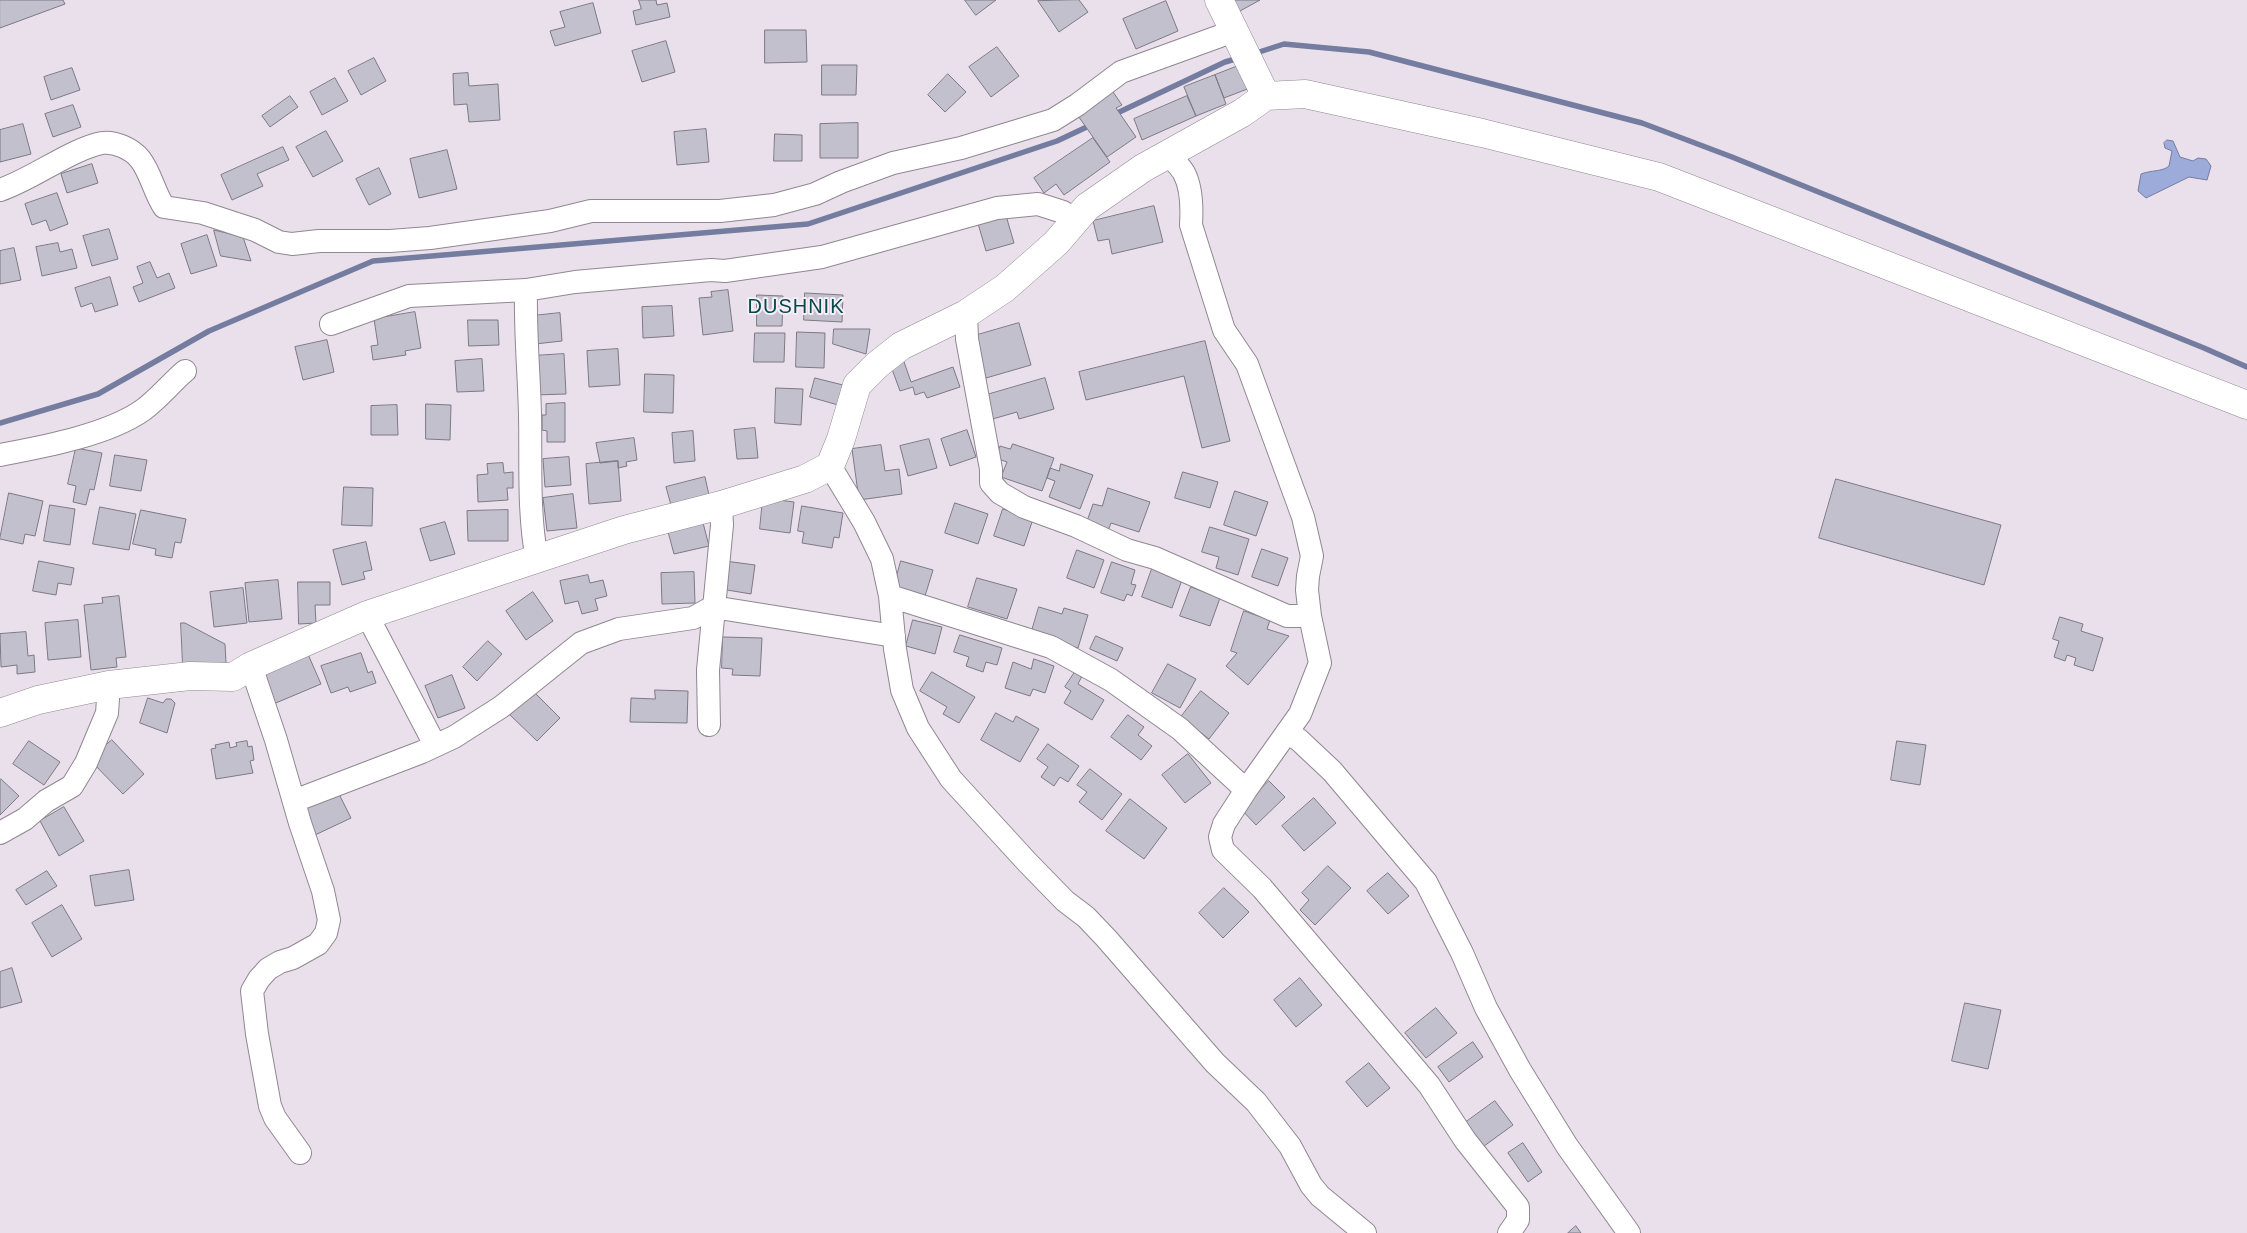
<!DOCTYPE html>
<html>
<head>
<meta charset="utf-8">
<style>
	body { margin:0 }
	canvas { display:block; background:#eae0eb }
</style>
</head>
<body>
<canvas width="2247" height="1233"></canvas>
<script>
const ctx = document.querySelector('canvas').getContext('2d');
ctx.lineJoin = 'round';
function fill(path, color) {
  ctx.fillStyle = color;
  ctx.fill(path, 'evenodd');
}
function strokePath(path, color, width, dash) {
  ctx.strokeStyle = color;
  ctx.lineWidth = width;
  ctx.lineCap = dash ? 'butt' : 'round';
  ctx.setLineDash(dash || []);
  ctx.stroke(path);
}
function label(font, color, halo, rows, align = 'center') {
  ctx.font = font + ' Helvetica,sans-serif';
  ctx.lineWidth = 4;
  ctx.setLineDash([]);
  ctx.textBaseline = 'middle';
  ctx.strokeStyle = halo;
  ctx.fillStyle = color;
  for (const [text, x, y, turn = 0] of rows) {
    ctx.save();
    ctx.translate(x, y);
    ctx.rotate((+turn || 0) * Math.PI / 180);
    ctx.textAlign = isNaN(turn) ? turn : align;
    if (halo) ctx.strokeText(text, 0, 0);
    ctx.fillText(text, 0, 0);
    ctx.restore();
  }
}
const water = new Path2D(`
	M 2167,140 L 2173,141 L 2180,157 L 2193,161 L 2198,158 L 2206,159 L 2211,166 L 2207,180 L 2189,177 L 2146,198 L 2138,191 L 2141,174 C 2151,170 2162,172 2169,166 L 2172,151 L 2165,148 L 2164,143 Z`);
const stream = new Path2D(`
	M 1253,54 L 1284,44 L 1369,52 L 1642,123 L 1732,157 L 2204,348 L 2247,367
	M 1113,115 L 1225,62 L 1239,58
	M 0,423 L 98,394 L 209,331 L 373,261 L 808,224 L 1057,141 L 1091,125`);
const building = new Path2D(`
	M 0,0 L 63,0 L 65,4 L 0,28 Z
	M 639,0 L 656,0 L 657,5 L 667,3 L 670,17 L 636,25 L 633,11 L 641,9 Z
	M 965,0 L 996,0 L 976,15 Z
	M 1079,0 L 1088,12 L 1059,32 L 1038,1 Z
	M 1234,0 L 1260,0 L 1240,11 Z
	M 1166,1 L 1178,31 L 1136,49 L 1123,19 Z
	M 593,3 L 601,33 L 555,46 L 550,31 L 565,27 L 560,12 Z
	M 765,30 L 806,30 L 807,62 L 765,63 Z
	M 666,41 L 675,72 L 642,82 L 632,51 Z
	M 997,47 L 1019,76 L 991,97 L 969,67 Z
	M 374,58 L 386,81 L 361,95 L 348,71 Z
	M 1246,63 L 1255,86 L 1224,98 L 1215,75 Z
	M 822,65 L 857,65 L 856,95 L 822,95 Z
	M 72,68 L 80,90 L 51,100 L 44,77 Z
	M 468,73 L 469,86 L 498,84 L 500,120 L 469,122 L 467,104 L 454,105 L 453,74 Z
	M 948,74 L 966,92 L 945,112 L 928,95 Z
	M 1215,75 L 1226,104 L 1196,116 L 1184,87 Z
	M 335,78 L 348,101 L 322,115 L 310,92 Z
	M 1111,89 L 1122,105 L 1116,108 L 1136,137 L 1107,157 L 1076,113 Z
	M 290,96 L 298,107 L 270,127 L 262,116 Z
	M 1187,96 L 1196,116 L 1142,140 L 1134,119 Z
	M 73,105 L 81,127 L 53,137 L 45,114 Z
	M 858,123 L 858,158 L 820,158 L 820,124 Z
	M 23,124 L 31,154 L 0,162 L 0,130 Z
	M 706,129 L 709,162 L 677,165 L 674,132 Z
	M 326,131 L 343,161 L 313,177 L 296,147 Z
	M 775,134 L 802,135 L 802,161 L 774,161 Z
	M 1093,138 L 1110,162 L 1064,195 L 1056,184 L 1044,193 L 1034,178 Z
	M 283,147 L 289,160 L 257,174 L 263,186 L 232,200 L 221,175 Z
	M 447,150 L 457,189 L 419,198 L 410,159 Z
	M 92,164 L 98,183 L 67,193 L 61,174 Z
	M 379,168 L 391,194 L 369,205 L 356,179 Z
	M 57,193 L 68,224 L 50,231 L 46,220 L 32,225 L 25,204 Z
	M 1154,206 L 1163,242 L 1112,254 L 1109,239 L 1098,241 L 1093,221 Z
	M 1005,212 L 1014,243 L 986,251 L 977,220 Z
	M 109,229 L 118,259 L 92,266 L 83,236 Z
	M 214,230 L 243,237 L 251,261 L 221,256 Z
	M 207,235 L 217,266 L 191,274 L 181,244 Z
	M 58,243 L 60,252 L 72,249 L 77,268 L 42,276 L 36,247 Z
	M 14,248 L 21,280 L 0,284 L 0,251 Z
	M 150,262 L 157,278 L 169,273 L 175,288 L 139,302 L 133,287 L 143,283 L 137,267 Z
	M 110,277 L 118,305 L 95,312 L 92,303 L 81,307 L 75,288 Z
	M 728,290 L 733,331 L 703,335 L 699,298 L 712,297 L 711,292 Z
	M 805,293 L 843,295 L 842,322 L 804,320 Z
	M 757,295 L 783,296 L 782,326 L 757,326 Z
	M 672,306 L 674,336 L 643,338 L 642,307 Z
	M 415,312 L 421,348 L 405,351 L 406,355 L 373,360 L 371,346 L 378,345 L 374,319 Z
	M 560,313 L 562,341 L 535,344 L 532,316 Z
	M 468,320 L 498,320 L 499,345 L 469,346 Z
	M 1019,323 L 1031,365 L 986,378 L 974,336 Z
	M 834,329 L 870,329 L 866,354 L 833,344 Z
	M 797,332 L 825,333 L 824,368 L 796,367 Z
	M 755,333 L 785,333 L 784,362 L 754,362 Z
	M 327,340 L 334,372 L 303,380 L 295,347 Z
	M 1205,341 L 1230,441 L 1202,448 L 1184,376 L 1086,400 L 1079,372 Z
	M 618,349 L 620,385 L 589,387 L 587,351 Z
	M 564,354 L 566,394 L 534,395 L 532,356 Z
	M 902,356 L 911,382 L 953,367 L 960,387 L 927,398 L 924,392 L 915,395 L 913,387 L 900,391 L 889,361 Z
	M 482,359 L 484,391 L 457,392 L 455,361 Z
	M 645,374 L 674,375 L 673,413 L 644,412 Z
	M 815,378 L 843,385 L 838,405 L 810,397 Z
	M 1045,378 L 1054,409 L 1019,419 L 1017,412 L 989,420 L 983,396 Z
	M 776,388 L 803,389 L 801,425 L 775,423 Z
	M 565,403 L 565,442 L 547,442 L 547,431 L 542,430 L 542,415 L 546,415 L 546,404 Z
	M 426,404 L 451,405 L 450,440 L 426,439 Z
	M 397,405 L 398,435 L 371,435 L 371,406 Z
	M 755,428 L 758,458 L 737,459 L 734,430 Z
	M 967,430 L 976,457 L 950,466 L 941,439 Z
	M 693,431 L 695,461 L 674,463 L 672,433 Z
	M 634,438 L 637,460 L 626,462 L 627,466 L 618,468 L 618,461 L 600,463 L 596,443 Z
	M 929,439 L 937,468 L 908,476 L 900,446 Z
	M 1013,444 L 1054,458 L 1042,491 L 1001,477 L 1007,462 L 996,458 L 1000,446 L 1010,449 Z
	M 881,445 L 885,471 L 899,469 L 902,494 L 859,500 L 852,449 Z
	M 76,448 L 102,453 L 94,490 L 90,489 L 86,505 L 73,502 L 76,486 L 68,484 Z
	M 115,455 L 147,460 L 141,491 L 110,486 Z
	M 569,457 L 571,485 L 545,487 L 543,459 Z
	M 618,461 L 621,501 L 589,504 L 586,464 Z
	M 503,463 L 504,473 L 513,472 L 513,488 L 507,488 L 508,500 L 478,502 L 477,475 L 488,474 L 487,464 Z
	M 1061,464 L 1093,475 L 1080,509 L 1049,497 L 1055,481 L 1047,478 L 1050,468 L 1059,471 Z
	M 1183,472 L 1218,482 L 1210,508 L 1175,498 Z
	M 705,477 L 709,495 L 671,505 L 666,487 Z
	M 1836,479 L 2001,525 L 1984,585 L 1819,538 Z
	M 344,487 L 373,488 L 372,526 L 342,525 Z
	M 1108,488 L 1150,502 L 1139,532 L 1111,523 L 1108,531 L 1086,524 L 1093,504 L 1102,506 Z
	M 1235,491 L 1268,502 L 1256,536 L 1224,525 Z
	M 9,493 L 43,501 L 35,536 L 25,534 L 23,544 L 0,539 Z
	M 573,494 L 577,528 L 547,531 L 543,498 Z
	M 763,498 L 794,502 L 790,533 L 760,529 Z
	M 955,503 L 988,514 L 978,544 L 945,533 Z
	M 50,505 L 75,509 L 70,545 L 44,541 Z
	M 802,506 L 843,513 L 839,538 L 834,537 L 832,548 L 802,543 L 804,532 L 798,531 Z
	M 100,507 L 136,514 L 129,550 L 93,544 Z
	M 1003,509 L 1033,519 L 1024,546 L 994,536 Z
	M 141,510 L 186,519 L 181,543 L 175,542 L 172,558 L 155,555 L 156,549 L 133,544 Z
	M 508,510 L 508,541 L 468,541 L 467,511 Z
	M 701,515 L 709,546 L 674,554 L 666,524 Z
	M 445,522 L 455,554 L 430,561 L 420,529 Z
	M 1210,527 L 1249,539 L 1238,575 L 1216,568 L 1219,557 L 1202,552 Z
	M 366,542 L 372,570 L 363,572 L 365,579 L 342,585 L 333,550 Z
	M 1262,549 L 1288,558 L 1278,586 L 1252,577 Z
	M 1077,550 L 1104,560 L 1094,588 L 1067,578 Z
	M 39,561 L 74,568 L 71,585 L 58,583 L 56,595 L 33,591 Z
	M 725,561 L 755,565 L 751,594 L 721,589 Z
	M 901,561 L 933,570 L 925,596 L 894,587 Z
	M 1112,562 L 1135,570 L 1131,584 L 1136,585 L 1132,596 L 1127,594 L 1124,601 L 1101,593 Z
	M 1153,566 L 1183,577 L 1172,608 L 1142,597 Z
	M 694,572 L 695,603 L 662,604 L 661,573 Z
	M 588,575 L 590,583 L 603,580 L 607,596 L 595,599 L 598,610 L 582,614 L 578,601 L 565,604 L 560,581 Z
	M 977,578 L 1017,589 L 1007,619 L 968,607 Z
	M 278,580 L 282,619 L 249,622 L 245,583 Z
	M 298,582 L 330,582 L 330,605 L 315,605 L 316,623 L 299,624 Z
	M 1191,587 L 1220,598 L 1210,626 L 1180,616 Z
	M 243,588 L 247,623 L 214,627 L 210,592 Z
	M 533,592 L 553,621 L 526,640 L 506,611 Z
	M 119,596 L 126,657 L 116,658 L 117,667 L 91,670 L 84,605 L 103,603 L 102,598 Z
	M 1039,607 L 1062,614 L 1064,608 L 1088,615 L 1078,648 L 1031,634 Z
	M 1244,611 L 1270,620 L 1267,629 L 1289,636 L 1248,685 L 1226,666 L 1237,653 L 1231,651 Z
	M 2060,617 L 2083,624 L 2081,631 L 2103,638 L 2093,671 L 2074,665 L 2076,658 L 2067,655 L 2065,661 L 2054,657 L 2059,641 L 2053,639 Z
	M 78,620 L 81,657 L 48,660 L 45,623 Z
	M 913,620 L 942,627 L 935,654 L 906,646 Z
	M 181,623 L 185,623 L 225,644 L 226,663 L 183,665 Z
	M 26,632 L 28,656 L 34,655 L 35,672 L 17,674 L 17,665 L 1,667 L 0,634 Z
	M 960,635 L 1002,648 L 997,665 L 986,662 L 983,672 L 966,666 L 969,657 L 954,652 Z
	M 1096,636 L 1123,648 L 1117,661 L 1090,649 Z
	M 723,637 L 762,638 L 760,676 L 732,675 L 733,669 L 722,668 Z
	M 488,641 L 502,654 L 477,681 L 463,667 Z
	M 307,652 L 321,684 L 271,705 L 257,673 Z
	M 361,653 L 368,673 L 372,671 L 376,683 L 350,692 L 348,687 L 331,693 L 321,666 Z
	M 1034,659 L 1054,666 L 1045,693 L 1033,689 L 1030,696 L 1005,688 L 1013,662 L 1031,669 Z
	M 1168,664 L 1196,679 L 1180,708 L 1152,693 Z
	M 932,672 L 975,697 L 959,723 L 943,714 L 947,707 L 920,691 Z
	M 1075,672 L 1082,676 L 1078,684 L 1104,700 L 1092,720 L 1064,703 L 1071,691 L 1065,687 Z
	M 452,675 L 465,708 L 438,718 L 425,686 Z
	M 531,689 L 560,718 L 537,741 L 508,713 Z
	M 655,690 L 688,691 L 687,723 L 630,722 L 631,698 L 655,699 Z
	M 1201,691 L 1229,713 L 1209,739 L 1181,717 Z
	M 148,698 L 163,703 L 166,699 L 171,699 L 175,703 L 167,733 L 140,723 Z
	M 996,713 L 1013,722 L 1016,716 L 1039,729 L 1020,762 L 981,740 Z
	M 1128,715 L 1144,727 L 1138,735 L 1152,746 L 1141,760 L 1111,737 Z
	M 112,740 L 144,774 L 123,794 L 90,760 Z
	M 29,741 L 60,762 L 44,785 L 13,764 Z
	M 247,741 L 248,747 L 252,746 L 254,760 L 250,761 L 253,773 L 216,779 L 211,749 L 216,748 L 215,745 L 229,742 L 230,748 L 237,746 L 236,743 Z
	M 1897,741 L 1926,745 L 1920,785 L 1891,780 Z
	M 1048,744 L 1079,766 L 1068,782 L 1060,777 L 1054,786 L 1041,777 L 1048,767 L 1037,759 Z
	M 1188,754 L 1211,783 L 1185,803 L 1162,775 Z
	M 1090,769 L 1122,794 L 1102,820 L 1079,802 L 1087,792 L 1077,785 Z
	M 1,779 L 19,796 L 0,815 L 0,780 Z
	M 1269,781 L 1285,797 L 1256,825 L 1241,809 Z
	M 336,788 L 351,818 L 315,835 L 301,804 Z
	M 1314,798 L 1336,823 L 1304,851 L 1282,826 Z
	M 1130,799 L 1167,828 L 1144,859 L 1106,831 Z
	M 64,807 L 84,841 L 59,856 L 40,821 Z
	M 1328,866 L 1351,888 L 1315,925 L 1300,910 L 1309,900 L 1302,893 Z
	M 129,870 L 134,900 L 95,906 L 90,876 Z
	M 47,871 L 57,886 L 26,905 L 16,890 Z
	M 1388,873 L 1409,896 L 1388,914 L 1367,891 Z
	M 1224,888 L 1249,912 L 1223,938 L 1199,913 Z
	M 62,905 L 82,939 L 52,957 L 32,923 Z
	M 12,968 L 22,1002 L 0,1008 L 0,972 Z
	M 1300,978 L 1322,1005 L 1296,1027 L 1274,1000 Z
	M 1965,1003 L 2001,1010 L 1988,1069 L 1952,1061 Z
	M 1436,1008 L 1457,1033 L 1426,1058 L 1405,1033 Z
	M 1473,1042 L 1483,1057 L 1449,1082 L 1438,1067 Z
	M 1369,1063 L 1390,1088 L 1367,1107 L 1346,1082 Z
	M 1495,1101 L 1513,1125 L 1480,1149 L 1462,1125 Z
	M 1523,1143 L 1542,1172 L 1528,1182 L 1508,1153 Z
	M 1576,1226 L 1581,1233 L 1568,1233 Z`);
const street = new Path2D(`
	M 1168,154 C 1173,160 1180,166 1184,173 C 1192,188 1192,209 1191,225 L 1224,330 L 1247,364 L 1303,517 L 1312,556 L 1308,576 L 1307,590 L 1310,616 L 1320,663 L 1300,714 L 1246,790 L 1224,824 L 1220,837 L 1223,850 L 1262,888 L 1429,1085 L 1465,1140 L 1518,1207 L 1518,1220 L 1509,1233
	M 0,190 C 33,179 71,149 102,143 C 115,141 132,149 140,159 C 151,173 154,192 164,207 L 203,213 L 255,230 L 279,242 L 292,244 L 319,241 L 390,241 L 430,238 L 550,221 L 591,211 L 720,211 L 774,205 L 815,194 L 841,182 L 893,163 L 961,148 L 1053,120 L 1077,105 L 1121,72 L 1234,31
	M 526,290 C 525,332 529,373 530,415 C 531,464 528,512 537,560
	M 966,314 L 967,339 L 991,469 L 991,483 L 1000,493 L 1024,507 L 1076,526 L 1127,550 L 1155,558 L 1287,616 L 1310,616
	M 331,324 L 409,296 L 526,290 L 575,282 L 711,270 L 725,271 L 822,257 L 997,208 L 1038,204 L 1063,212 L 1074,220
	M 0,455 C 42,447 108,435 143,410 C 158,399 171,383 185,371
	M 830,466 L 864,522 L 882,559 L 890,596 L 895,649 L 902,690 L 918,728 L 951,779 L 1027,862 L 1065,901 L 1086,917 L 1106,938 L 1215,1063 L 1256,1102 L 1290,1146 L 1311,1185 L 1320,1196 L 1365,1233
	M 890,596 L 1051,647 L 1111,680 L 1180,729 L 1246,790
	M 367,615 L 435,745
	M 251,666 L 276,740 L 300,823 L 323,891 L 329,920 L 326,933 L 318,944 L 293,958 L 280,962 L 268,969 L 259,979 L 252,991 L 257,1034 L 270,1106 L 275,1118 L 300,1153
	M 709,725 L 708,670 L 722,525 L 721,505
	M 1287,732 L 1299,740 L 1332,771 L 1426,882 L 1462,953 L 1486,1008 L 1520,1070 L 1567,1146 L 1629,1233
	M 294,801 L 422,752 L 454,737 L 501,707 L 581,643 L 619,629 L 693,618 L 713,607 L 894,636
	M 0,833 L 25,819 L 46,801 L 72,786 L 86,763 L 107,713 L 109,685`);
const secondary = new Path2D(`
	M 1219,0 L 1266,96
	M 0,713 L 38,700 L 109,685 L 190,676 L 233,677 L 251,666 L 367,615 L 624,530 L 721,505 L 805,479 L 830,466 L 841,439 L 857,385 L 877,365 L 901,346 L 966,314 L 1005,288 L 1056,243 L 1087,207 L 1143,168 L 1242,113 L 1266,96 L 1305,94 L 1482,133 L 1659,177 L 2247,405`);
const quarterNames = [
	["DUSHNIK",796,307]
];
fill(water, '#9dabda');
strokePath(water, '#747d9f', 1);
strokePath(stream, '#747d9f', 5.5);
fill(building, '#c3c0cd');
strokePath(building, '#7c7985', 1);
strokePath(street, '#908792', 24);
strokePath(secondary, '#908792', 29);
strokePath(street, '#fff', 22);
strokePath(secondary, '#fff', 28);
ctx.letterSpacing = '1px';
label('20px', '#064949', '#f7edf8', quarterNames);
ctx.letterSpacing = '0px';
</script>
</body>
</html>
